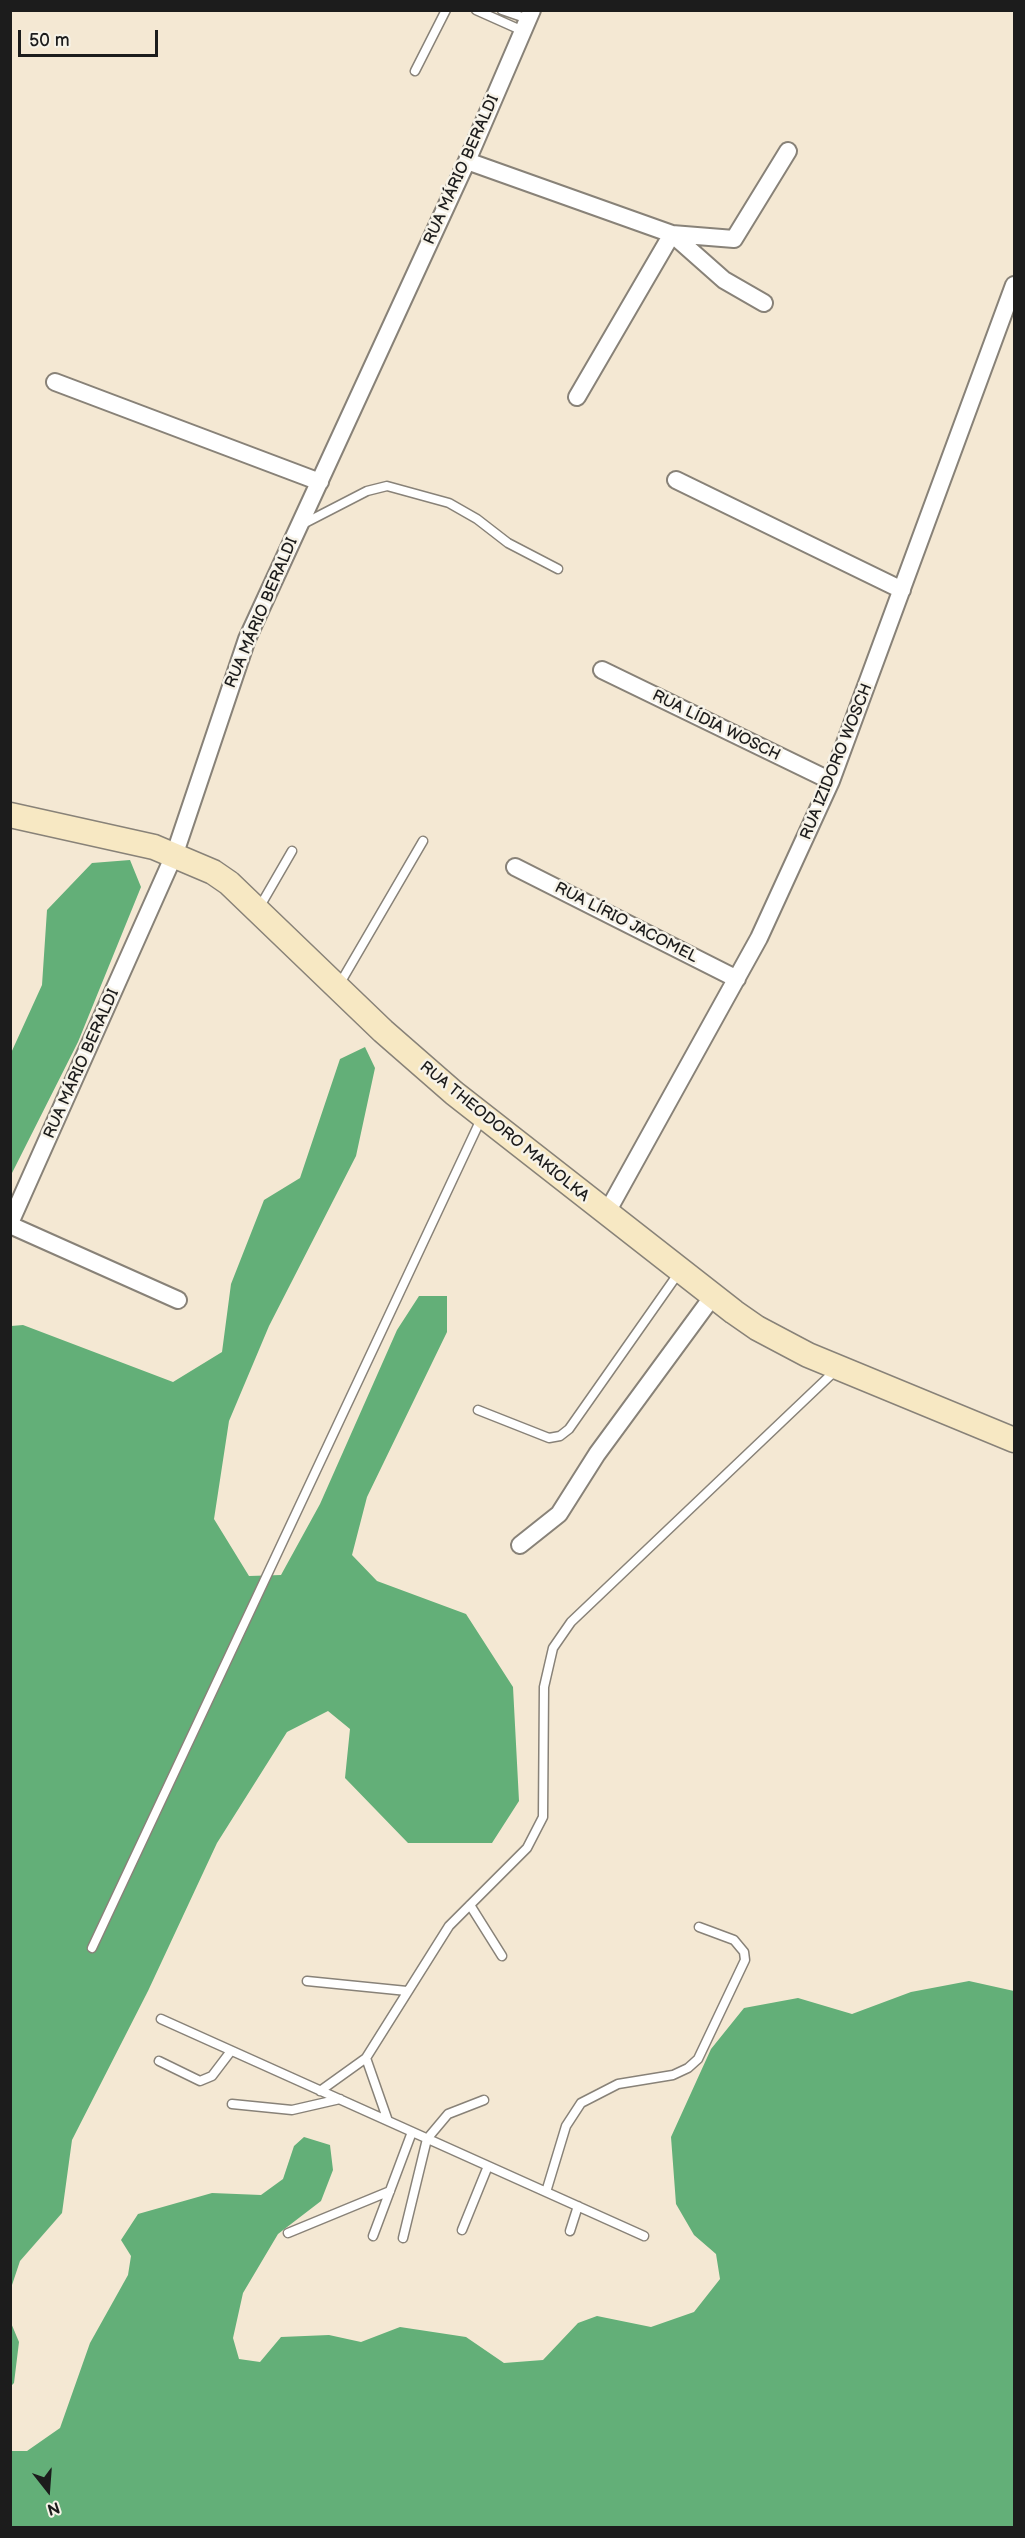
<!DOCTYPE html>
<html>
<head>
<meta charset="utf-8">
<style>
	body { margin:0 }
	#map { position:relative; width:1025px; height:2538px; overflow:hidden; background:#f4e8d3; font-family:"Balsamiq Sans",sans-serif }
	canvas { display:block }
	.frame { position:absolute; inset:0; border:12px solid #1c1c1c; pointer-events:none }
	.north { position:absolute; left:18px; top:2460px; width:60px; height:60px; -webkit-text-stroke:4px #f7f3e8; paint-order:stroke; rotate:163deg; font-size:16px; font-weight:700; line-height:24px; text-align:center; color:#1c1c1c }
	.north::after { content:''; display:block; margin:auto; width:21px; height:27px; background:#1c1c1c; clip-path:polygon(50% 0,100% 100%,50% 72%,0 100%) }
	.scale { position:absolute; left:18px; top:30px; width:140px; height:27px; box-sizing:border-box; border:3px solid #1c1c1c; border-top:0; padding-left:8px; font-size:18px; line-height:21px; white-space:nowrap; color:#1c1c1c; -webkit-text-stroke:4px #f7f3e8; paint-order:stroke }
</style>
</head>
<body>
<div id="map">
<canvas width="1025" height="2538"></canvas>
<div class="frame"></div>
<div class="north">N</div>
<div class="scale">50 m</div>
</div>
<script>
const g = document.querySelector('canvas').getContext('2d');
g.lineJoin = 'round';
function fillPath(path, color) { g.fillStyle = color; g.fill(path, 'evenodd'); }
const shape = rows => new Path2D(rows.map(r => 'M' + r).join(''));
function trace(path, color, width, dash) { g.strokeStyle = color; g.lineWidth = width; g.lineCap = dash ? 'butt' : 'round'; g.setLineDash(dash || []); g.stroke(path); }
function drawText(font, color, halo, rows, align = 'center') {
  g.font = font + ' "Balsamiq Sans",sans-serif'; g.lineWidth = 5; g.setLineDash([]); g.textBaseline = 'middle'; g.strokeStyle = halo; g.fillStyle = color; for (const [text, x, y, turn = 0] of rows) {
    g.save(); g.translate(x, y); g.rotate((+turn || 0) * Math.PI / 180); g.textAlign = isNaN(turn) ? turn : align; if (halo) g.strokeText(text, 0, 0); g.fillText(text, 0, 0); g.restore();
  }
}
const forest = shape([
	[130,860,141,887,78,1042,11,1175,11,1053,42,985,47,910,92,863],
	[365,1047,375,1068,356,1156,269,1326,229,1421,214,1519,249,1576,281,1575,320,1504,397,1330,419,1296,447,1296,447,1332,367,1497,352,1555,377,1581,466,1614,513,1687,519,1801,492,1843,408,1843,345,1778,350,1729,328,1711,287,1732,217,1843,148,1991,72,2140,62,2213,20,2261,11,2288,11,1326,23,1325,173,1382,222,1352,231,1284,264,1200,300,1178,340,1059],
	[969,1981,1014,1991,1014,2527,11,2527,11,2451,27,2451,60,2428,90,2343,128,2275,131,2256,121,2240,138,2214,212,2193,261,2195,283,2179,294,2146,304,2137,330,2145,333,2170,321,2201,278,2234,243,2293,233,2338,239,2359,260,2362,281,2337,329,2335,361,2342,400,2327,466,2337,504,2363,543,2360,578,2323,597,2316,651,2327,694,2312,720,2279,716,2254,694,2235,676,2204,671,2137,711,2049,744,2008,798,1998,852,2014,911,1992],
	[11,2323,19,2342,14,2383,11,2386]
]);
const service = shape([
	[476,10,523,31],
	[502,10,528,19],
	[415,71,446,10],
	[303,524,367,491,387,486,449,503,477,519,508,543,558,569],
	[259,908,292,851],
	[339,985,423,841],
	[478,1410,549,1438,560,1436,569,1429,680,1271],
	[470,1905,502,1956],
	[92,1948,482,1117],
	[307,1981,407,1991],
	[161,2019,644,2236],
	[366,2058,388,2121],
	[159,2061,200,2081,212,2076,231,2051],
	[320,2091,366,2058,449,1926,527,1848,543,1817,544,1687,553,1648,571,1622,837,1369],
	[232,2104,292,2110,340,2099],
	[546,2192,566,2126,581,2103,618,2084,673,2075,688,2068,698,2059,745,1960,744,1952,734,1940,699,1927],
	[462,2230,488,2166],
	[570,2231,578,2206],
	[288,2233,390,2191],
	[373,2236,412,2132],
	[403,2238,427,2139,448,2114,484,2100]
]);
const minor = shape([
	[467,161,672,234,734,239,788,151],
	[672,234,724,280,764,303],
	[55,382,320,482],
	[577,397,672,234],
	[676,480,902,590],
	[602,670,831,781],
	[515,867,737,979],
	[606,1214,759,938,831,781,1014,285],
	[10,1223,175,853,247,639,467,161,532,10],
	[10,1225,178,1300],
	[520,1545,559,1514,597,1454,713,1296]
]);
const secondary = shape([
	[10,815,154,847,213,872,229,883,383,1031,454,1093,734,1312,757,1328,808,1355,1014,1440]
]);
const streetNames = [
	["RUA MÁRIO BERALDI",462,170,-66],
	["RUA MÁRIO BERALDI",262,613,-67],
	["RUA LÍDIA WOSCH",716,726,26],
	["RUA IZIDORO WOSCH",837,762,-68],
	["RUA LÍRIO JACOMEL",626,923,27],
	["RUA MÁRIO BERALDI",82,1064,-66],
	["RUA THEODORO MAKIOLKA",504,1132,39]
];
fillPath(forest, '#63af78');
trace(service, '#888278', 11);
trace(minor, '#888278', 20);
trace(secondary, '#888278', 27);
trace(service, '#fff', 8);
trace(minor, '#fff', 16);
trace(secondary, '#f7e8c3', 24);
drawText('16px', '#1c1c1c', '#f7f3e8', streetNames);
</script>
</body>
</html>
